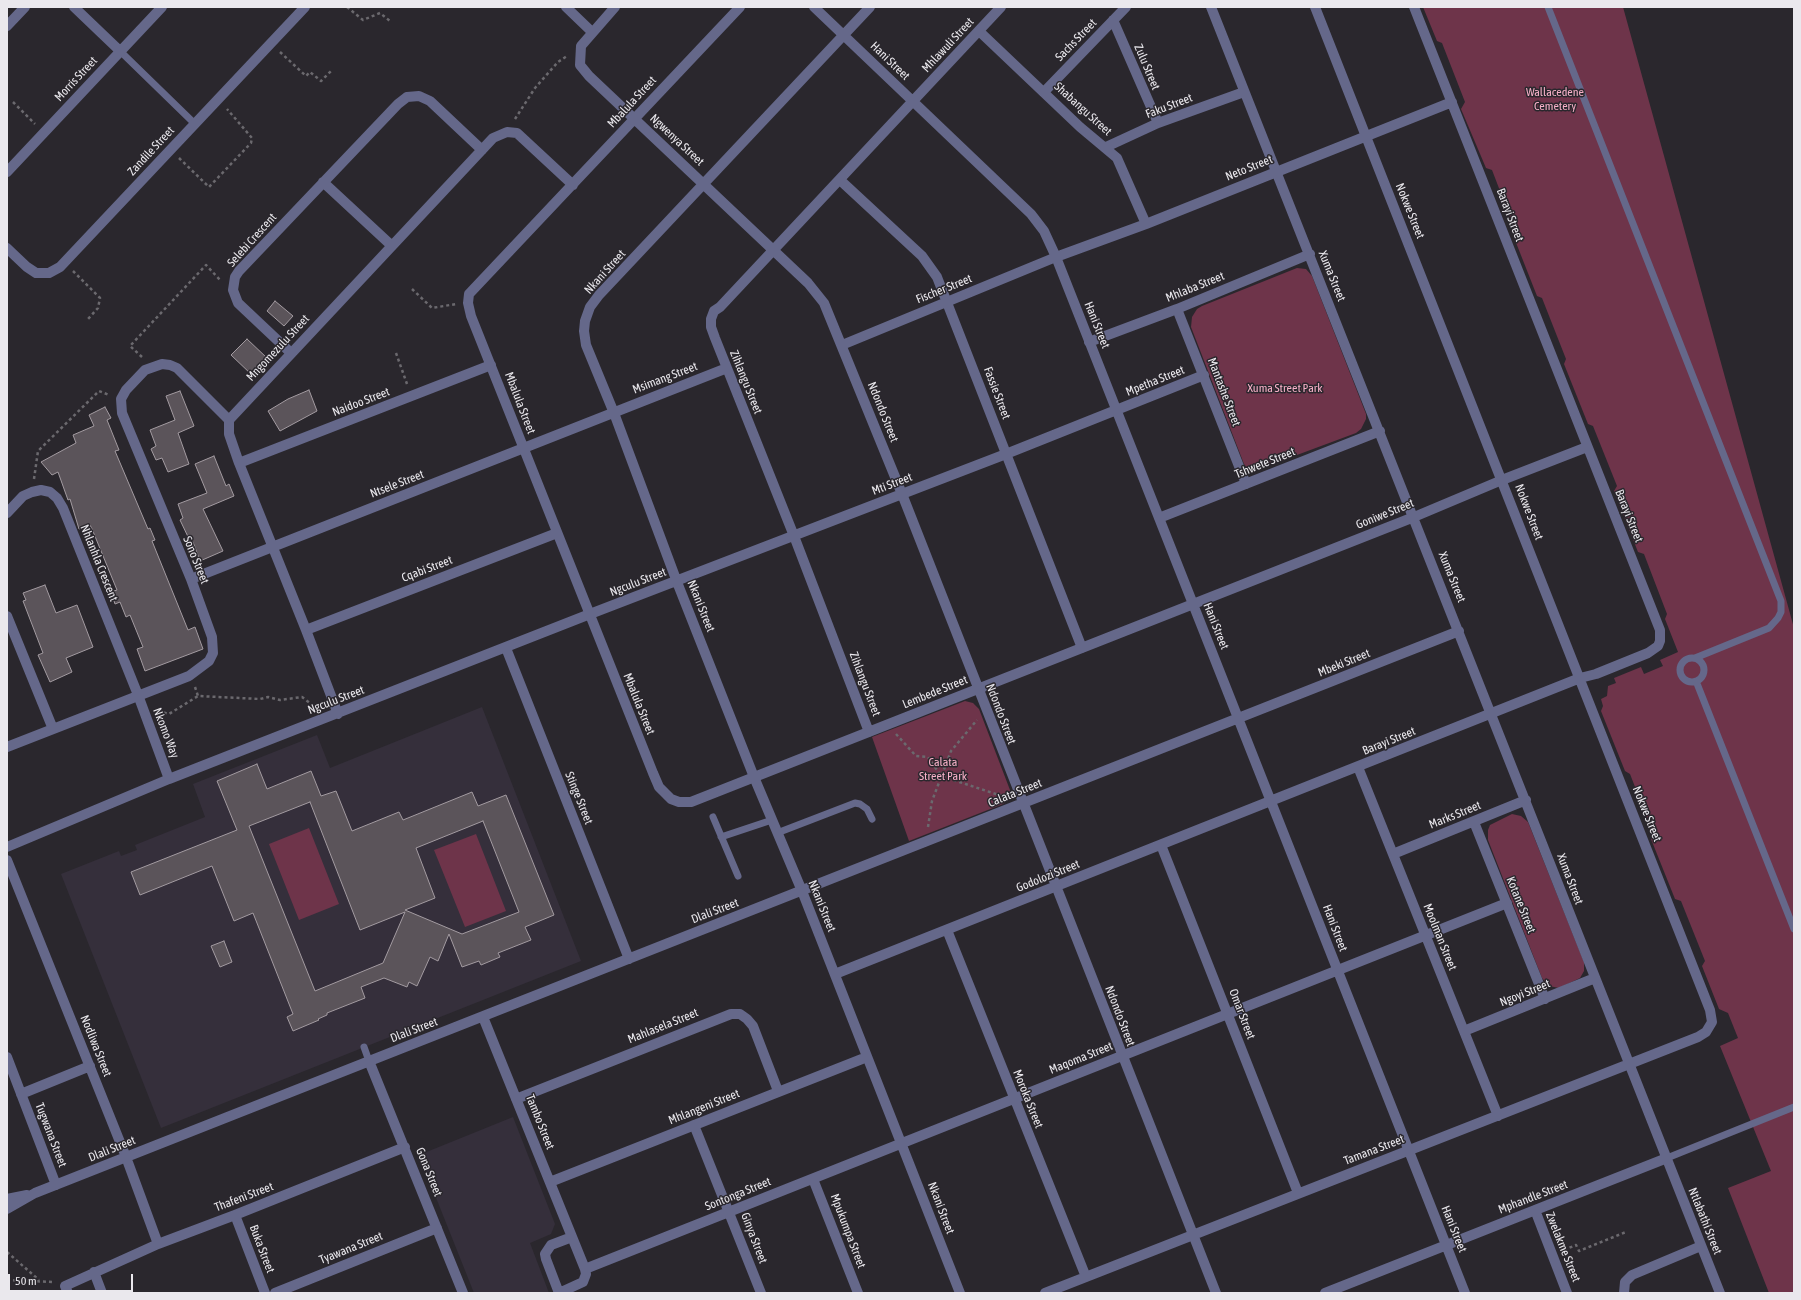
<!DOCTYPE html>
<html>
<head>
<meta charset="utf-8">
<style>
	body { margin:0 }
	#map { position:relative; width:1801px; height:1300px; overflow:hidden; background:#2a272d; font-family:"Asap Condensed",sans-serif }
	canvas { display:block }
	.frame { position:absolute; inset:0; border:8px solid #eae8ed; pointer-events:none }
	.scale { position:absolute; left:8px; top:1274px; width:125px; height:18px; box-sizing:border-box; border:2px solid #eae8ed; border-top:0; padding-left:5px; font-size:12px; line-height:14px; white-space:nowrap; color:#eae8ed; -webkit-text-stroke:3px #2a272d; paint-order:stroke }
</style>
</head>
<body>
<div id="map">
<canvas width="1801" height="1300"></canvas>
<div class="frame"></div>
<div class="scale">50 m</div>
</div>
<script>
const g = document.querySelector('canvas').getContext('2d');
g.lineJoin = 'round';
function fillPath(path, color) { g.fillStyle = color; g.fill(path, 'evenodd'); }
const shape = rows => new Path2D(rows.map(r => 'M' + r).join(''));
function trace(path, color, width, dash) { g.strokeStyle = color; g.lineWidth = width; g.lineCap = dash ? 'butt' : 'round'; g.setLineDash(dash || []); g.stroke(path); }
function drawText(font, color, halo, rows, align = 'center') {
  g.font = font + ' "Asap Condensed",sans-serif'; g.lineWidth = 3; g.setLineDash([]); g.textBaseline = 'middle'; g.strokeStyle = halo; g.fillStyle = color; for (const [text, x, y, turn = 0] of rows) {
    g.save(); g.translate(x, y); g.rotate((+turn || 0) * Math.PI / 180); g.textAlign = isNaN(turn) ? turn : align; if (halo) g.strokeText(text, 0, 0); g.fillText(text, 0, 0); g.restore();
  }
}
const built = shape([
	[482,707,581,961,161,1128,61,874,119,851,121,856,137,850,135,845,205,817,193,784,317,735,330,768],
	[513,1117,555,1224,551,1234,530,1243,549,1293,474,1293,419,1155]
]);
const green = shape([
	[1423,7,1623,7,1794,628,1794,1293,1769,1293,1728,1188,1771,1171,1720,1046,1738,1038,1728,1013,1719,1009,1702,966,1705,961,1681,901,1675,899,1651,839,1653,833,1630,774,1625,771,1601,711,1603,706,1601,699,1607,696,1608,686,1616,683,1614,678,1641,667,1644,674,1663,666,1660,660,1678,652,1665,619,1667,614,1644,554,1638,552,1614,491,1617,486,1593,426,1588,424,1564,364,1566,359,1542,298,1537,296,1513,235,1515,230,1492,170,1486,168,1461,109,1465,102,1442,43,1437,41],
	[1297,268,1306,269,1312,276,1366,414,1366,419,1361,429,1356,433,1254,471,1247,468,1244,464,1191,327,1192,317,1197,309,1202,306],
	[965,701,973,703,979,709,1010,790,1009,798,1003,804,909,841,872,737],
	[1512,814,1521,816,1528,822,1584,962,1584,971,1580,978,1559,988,1549,986,1542,978,1488,840,1488,830,1490,825],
	[309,828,339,904,299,920,269,844],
	[476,834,506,911,465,927,434,850]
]);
const building = shape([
	[275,301,293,316,284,326,267,311,275,301],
	[247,339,267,358,252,375,231,355,247,339],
	[309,390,317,411,280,431,268,411,288,399,309,390],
	[180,391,194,426,178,433,189,464,168,472,162,458,156,460,151,449,156,446,150,430,175,420,166,396,180,391],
	[105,407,111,418,107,420,119,450,115,451,148,529,150,528,155,540,152,541,188,630,195,627,203,649,145,671,137,649,143,647,130,615,126,617,120,602,115,604,111,592,117,590,92,529,90,525,79,529,70,499,68,500,58,472,52,475,41,462,76,443,73,435,94,426,89,415,105,407],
	[214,456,226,486,229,484,234,496,203,509,223,551,200,561,193,542,191,543,180,520,183,518,178,504,207,493,195,464,214,456],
	[45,585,56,613,77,605,93,647,66,658,72,672,50,682,38,655,43,653,23,601,26,600,23,593,45,585],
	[257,764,267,789,311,771,321,796,336,791,352,831,399,812,403,820,472,792,478,806,506,795,554,915,525,927,531,940,498,953,500,957,481,965,479,961,462,967,449,934,438,961,430,957,417,986,409,982,407,987,384,978,361,987,365,998,327,1013,327,1015,318,1019,319,1020,293,1031,287,1017,293,1014,253,913,234,921,212,866,140,895,131,872,237,830,217,781,257,764],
	[310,802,360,930,405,912,383,963,315,991,249,826,310,802],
	[483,821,519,912,462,934,405,910,435,898,416,848,483,821],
	[224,941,232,962,220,967,211,946,224,941]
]);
const path = shape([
	[347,7,363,20,380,13,390,21],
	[280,52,306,76,310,72,321,81,331,71],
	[13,102,35,124],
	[515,119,535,88,558,62,567,56],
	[179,158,209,187,251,143,252,138,227,109],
	[73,271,100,298,98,308,88,319],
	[412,289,432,308,456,304],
	[396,353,407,384],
	[142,357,130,346,206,265,221,281],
	[34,479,38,451,99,391,109,395],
	[195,687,198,696,260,699,268,697,280,700,302,697,315,707],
	[158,711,169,714,198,696],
	[896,734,916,756,928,757,941,776,1002,796],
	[928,827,932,801,951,751,977,720],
	[1564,1250,1576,1245,1579,1251,1626,1232],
	[7,1252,39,1280],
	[7,1280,54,1282]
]);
const lane = shape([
	[1548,7,1781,601,1781,612,1778,618,1769,628,1695,658],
	[120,51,195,124],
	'1680 670a12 12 0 1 1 24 0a12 12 0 1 1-24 0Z',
	[1696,681,1794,929],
	[713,817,738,876],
	[777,833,855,803,860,804,867,809,872,819],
	[721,837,772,820],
	[364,1047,369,1061],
	[1667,1158,1794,1107]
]);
const street = shape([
	[74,7,120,51],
	[566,7,592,32],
	[615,7,581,46,580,65,589,76,808,283,824,303,902,494,1216,1293],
	[740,7,469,294,468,303,471,316,653,773,659,787,671,799,679,802,691,802,1414,517,1502,480,1587,447],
	[814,7,1031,214,1044,231,1056,257,1465,1293],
	[870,7,599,295,590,307,585,321,584,331,586,345,614,413,677,582,754,777,802,891,960,1293],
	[1211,7,1720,1293],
	[1113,20,1158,123],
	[7,26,25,7],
	[979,31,1080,127,1117,158,1146,224],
	[1044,92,1126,7],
	[1106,147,1158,123,1244,92],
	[7,172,162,7],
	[840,180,922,256,937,277,1082,648],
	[323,182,392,246],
	[7,248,27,267,36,273,49,273,60,267,305,7],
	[1177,309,1246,484],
	[1089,342,1177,309,1310,254],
	[842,345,1056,257,1146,224,1452,102],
	[291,353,238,303,233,290,235,277,239,271,398,104,407,97,419,96,430,101,482,150],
	[239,463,491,365],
	[7,513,23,496,32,492,41,490,50,492,57,498,63,508,138,695,169,779],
	[1159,518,1380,431],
	[191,579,727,368],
	[7,616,53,729],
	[306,630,557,533],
	[506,648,629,959],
	[338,714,306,630,239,463,229,434,229,420,493,138,507,132,517,133,573,185],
	[869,732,794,536,715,338,711,327,711,319,714,311,720,307,1001,7],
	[7,747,189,676,209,661,213,653,212,637,191,579,122,413,121,399,126,390,145,370,162,364,170,365,177,368,229,420],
	[1358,767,1498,1116],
	[1474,822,1545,999],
	[1161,845,1298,1193],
	[7,847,169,779,590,614,1006,454,1204,375],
	[1393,854,1526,800],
	[7,860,126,1157,158,1244],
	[947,930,1086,1277],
	[835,974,1580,678,1596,674,1648,653,1658,646,1660,641,1660,630,1414,7],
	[483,1017,585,1269,586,1274,583,1282,559,1293],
	[1464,1031,1595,978],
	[7,1057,56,1185],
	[369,1061,463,1293],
	[21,1094,90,1066],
	[516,1099,731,1014,740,1014,747,1019,753,1026,778,1091],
	[694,1125,761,1293],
	[813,1179,858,1293],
	[550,1182,867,1057],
	[7,1199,27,1195],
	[7,1209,35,1193,1459,631],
	[1535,1210,1567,1293],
	[235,1215,265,1293],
	[585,1269,1507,903],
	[94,1272,102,1293],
	[68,1293,65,1286,158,1244,235,1215,405,1147],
	[275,1293,437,1228],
	[559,1293,546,1259,545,1254,551,1245,572,1237],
	[1045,1293,1698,1037,1706,1032,1712,1022,1710,1010,1315,7],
	[1325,1293,1667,1158],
	[1624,1293,1625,1282,1632,1275,1701,1246]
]);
const streetNames = [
	["Sachs Street",1076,40,-46],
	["Mhlawuli Street",948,45,-47],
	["Hani Street",890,61,44],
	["Zulu Street",1147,67,67],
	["Morris Street",76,79,-47],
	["Mbalula Street",632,102,-47],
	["Faku Street",1169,106,-21],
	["Shabangu Street",1083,109,42],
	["Ngwenya Street",677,140,43],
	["Zandile Street",151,151,-47],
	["Neto Street",1249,168,-22],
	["Nokwe Street",1410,211,68],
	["Barayi Street",1510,215,69],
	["Selebi Crescent",252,240,-48],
	["Nkani Street",605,272,-48],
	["Xuma Street",1332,276,68],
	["Mhlaba Street",1195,287,-22],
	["Fischer Street",944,289,-22],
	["Hani Street",1097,325,68],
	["Mngomezulu Street",278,348,-47],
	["Msimang Street",665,378,-21],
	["Mpetha Street",1155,381,-22],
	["Zihlangu Street",746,382,68],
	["Mantashe Street",1224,392,69],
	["Fassie Street",997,393,69],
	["Naidoo Street",361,402,-21],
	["Mbalula Street",520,403,69],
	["Ndondo Street",883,412,68],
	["Tshwete Street",1265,463,-22],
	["Ntsele Street",397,484,-21],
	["Mti Street",892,484,-21],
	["Nokwe Street",1529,512,69],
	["Goniwe Street",1385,514,-22],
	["Barayi Street",1629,516,68],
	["Sono Street",196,560,68],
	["Nhlanhla Crescent",99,563,68],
	["Cqabi Street",427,569,-21],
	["Xuma Street",1452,577,68],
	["Ngculu Street",638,582,-21],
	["Nkani Street",701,606,68],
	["Hani Street",1216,626,68],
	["Mbeki Street",1344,663,-22],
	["Zihlangu Street",865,684,69],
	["Lembede Street",935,692,-22],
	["Ngculu Street",336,700,-21],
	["Mbalula Street",639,704,68],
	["Ndondo Street",1001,714,69],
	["Nkomo Way",166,733,69],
	["Barayi Street",1389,741,-22],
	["Calata Street",1015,793,-22],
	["Stinge Street",579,798,68],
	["Nokwe Street",1647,814,68],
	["Marks Street",1455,815,-22],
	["Godolozi Street",1048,876,-22],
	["Xuma Street",1570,879,69],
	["Kotane Street",1521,905,68],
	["Nkani Street",822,906,68],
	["Dlali Street",715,911,-21],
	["Hani Street",1335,928,69],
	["Moolman Street",1440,937,68],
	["Ngoyi Street",1525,993,-22],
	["Omar Street",1242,1014,69],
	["Ndondo Street",1120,1016,69],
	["Mahlasela Street",663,1026,-22],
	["Dlali Street",414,1030,-21],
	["Nodliwa Street",96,1046,68],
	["Maqoma Street",1081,1058,-22],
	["Moroka Street",1028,1099,68],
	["Mhlangeni Street",704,1107,-22],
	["Tambo Street",540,1122,68],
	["Tugwana Street",51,1135,69],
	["Dlali Street",112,1149,-22],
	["Tamana Street",1374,1150,-21],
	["Gona Street",429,1172,68],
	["Sontonga Street",738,1194,-22],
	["Thafeni Street",244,1197,-21],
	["Mphandle Street",1533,1197,-21],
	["Nkani Street",941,1208,69],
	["Ntlabathi Street",1705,1221,68],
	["Hani Street",1454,1229,68],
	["Mpukumpa Street",848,1231,69],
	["Ginya Street",754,1238,69],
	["Zwelakme Street",1563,1247,68],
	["Tyawana Street",351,1248,-22],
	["Buka Street",262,1249,69]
];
const parkNames = [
	["Wallacedene",1555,92],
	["Cemetery",1555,106],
	["Xuma Street Park",1285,388],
	["Calata",943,762],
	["Street Park",943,776]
];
fillPath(built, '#352f3b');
fillPath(green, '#6e344a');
fillPath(building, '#5b545a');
trace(building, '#a39ba1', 1);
trace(path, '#6b696e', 2.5, [3, 3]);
trace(lane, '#65688a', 7);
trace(street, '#65688a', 10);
drawText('12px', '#eae8ed', '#2a272d', streetNames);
drawText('12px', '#f8b1c9', '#2a272d', parkNames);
</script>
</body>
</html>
